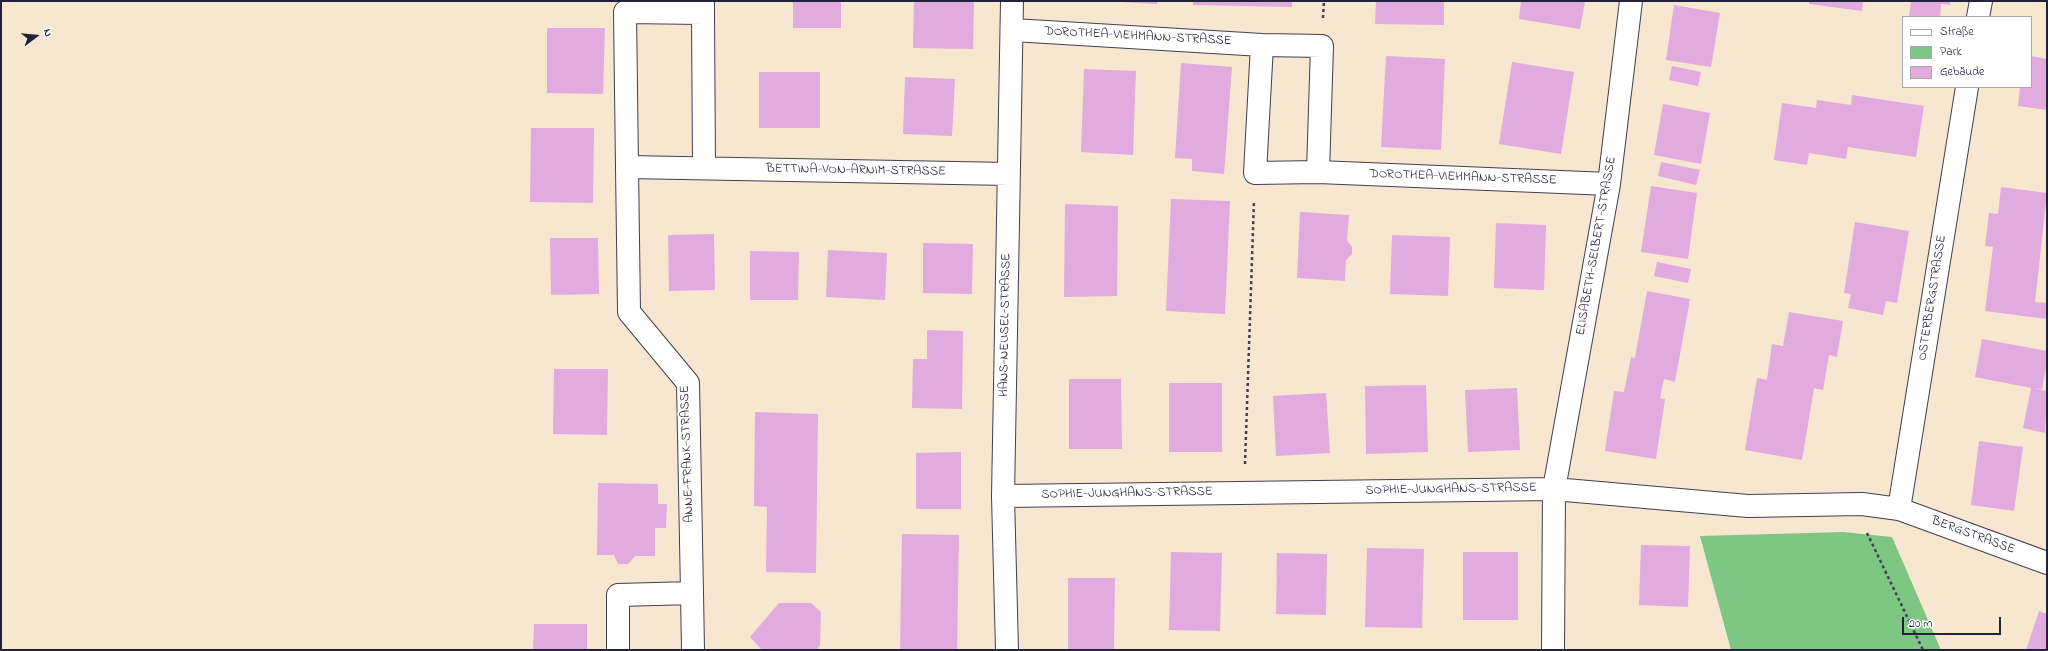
<!DOCTYPE html>
<html>
<head>
<meta charset="utf-8">
<style>
	body { margin:0 }
	#map { position:relative; width:2048px; height:651px; overflow:hidden; background:#f7e6d0; font-family:"Indie Flower",sans-serif }
	canvas { display:block }
	.frame { position:absolute; inset:0; border:2px solid #22223b; pointer-events:none }
	.legend { position:absolute; left:1902px; top:16px; width:130px; height:72px; box-sizing:border-box; background:#fff; border:1px solid #a7a7b1; margin:0; padding:5px 7px; list-style:none; font-size:12px; color:#22223b }
	.legend li { display:flex; align-items:center; gap:8px; height:20px }
	.legend b { width:20px; border:1px solid #a7a7b1 }
	.north { position:absolute; left:16px; top:16px; width:40px; height:40px; -webkit-text-stroke:3px #fff; paint-order:stroke; rotate:74deg; font-size:11px; font-weight:700; line-height:16px; text-align:center; color:#22223b }
	.north::after { content:''; display:block; margin:auto; width:14px; height:18px; background:#22223b; clip-path:polygon(50% 0,100% 100%,50% 72%,0 100%) }
	.scale { position:absolute; left:1902px; top:617px; width:99px; height:18px; box-sizing:border-box; border:2px solid #22223b; border-top:0; padding-left:5px; font-size:12px; line-height:14px; white-space:nowrap; color:#22223b; -webkit-text-stroke:3px #fff; paint-order:stroke }
</style>
</head>
<body>
<div id="map">
<canvas width="2048" height="651"></canvas>
<div class="frame"></div>
<ul class="legend">
<li><b style="height:5px;background:#fff"></b>Straße</li>
<li><b style="height:11px;background:#7ec683"></b>Park</li>
<li><b style="height:11px;background:#e1abdf"></b>Gebäude</li>
</ul>
<div class="north">N</div>
<div class="scale">20 m</div>
</div>
<script>
const g = document.querySelector('canvas').getContext('2d');
g.lineJoin = 'round';
function fillPath(path, color) { g.fillStyle = color; g.fill(path, 'evenodd'); }
const shape = rows => new Path2D(rows.map(r => 'M' + r).join(''));
function trace(path, color, width, dash) { g.strokeStyle = color; g.lineWidth = width; g.lineCap = dash ? 'butt' : 'round'; g.setLineDash(dash || []); g.stroke(path); }
function drawText(font, color, halo, rows, align = 'center') {
  g.font = font + ' "Indie Flower",sans-serif'; g.lineWidth = 3.5; g.setLineDash([]); g.textBaseline = 'middle'; g.strokeStyle = halo; g.fillStyle = color; for (const [text, x, y, turn = 0] of rows) {
    g.save(); g.translate(x, y); g.rotate((+turn || 0) * Math.PI / 180); g.textAlign = isNaN(turn) ? turn : align; if (halo) g.strokeText(text, 0, 0); g.fillText(text, 0, 0); g.restore();
  }
}
const green = shape([
	[1843,532,1892,537,1941,650,1731,650,1700,536]
]);
const building = shape([
	[793,1,841,1,841,28,793,28],
	[914,1,974,1,973,49,913,48],
	[1104,1,1157,1,1157,4],
	[1193,1,1292,1,1292,7,1193,5],
	[1376,1,1444,1,1444,25,1375,24],
	[1521,1,1585,1,1580,29,1519,19],
	[1809,1,1863,1,1862,11,1809,4],
	[1911,1,1950,1,1950,5,1941,4,1940,17,1909,17],
	[1674,5,1720,13,1711,67,1666,60],
	[547,28,605,28,603,94,547,93],
	[1386,56,1445,59,1441,150,1381,147],
	[2031,56,2047,59,2047,110,2018,106,2020,87,2031,87],
	[1512,62,1574,72,1561,154,1499,144],
	[1181,63,1232,67,1224,174,1192,171,1192,159,1175,158],
	[1672,66,1701,72,1698,86,1669,80],
	[1084,69,1136,71,1133,155,1081,152],
	[759,72,820,72,820,128,759,128],
	[905,77,955,79,952,136,903,134],
	[1852,95,1924,106,1916,157,1848,147,1846,159,1809,153,1807,165,1774,160,1782,103,1816,108,1817,100,1851,105],
	[1663,104,1710,113,1701,164,1654,155],
	[531,128,594,128,593,203,530,202],
	[1661,162,1700,170,1696,185,1658,176],
	[1651,186,1697,193,1688,259,1641,252],
	[2001,187,2047,193,2035,302,2047,303,2047,319,1985,311,1993,247,1985,246,1989,213,1998,214],
	[1171,199,1230,201,1225,314,1166,311],
	[1065,204,1118,206,1117,296,1064,297],
	[1300,212,1349,215,1347,240,1352,247,1352,254,1346,260,1345,281,1297,278],
	[1855,222,1909,231,1897,303,1886,301,1883,315,1848,308,1851,294,1844,293],
	[1496,223,1546,225,1544,290,1494,288],
	[714,234,715,290,669,291,668,235],
	[1392,235,1450,237,1448,296,1390,294],
	[550,238,598,238,599,294,551,295],
	[923,243,973,244,972,294,923,293],
	[828,250,887,253,885,300,826,297],
	[750,251,799,252,798,300,750,300],
	[1657,262,1691,269,1688,283,1654,276],
	[1647,291,1690,299,1675,382,1664,379,1660,398,1665,399,1656,459,1605,451,1614,391,1624,392,1631,357,1635,358],
	[1789,312,1843,321,1837,357,1829,355,1823,390,1814,388,1802,460,1745,450,1757,378,1767,380,1772,344,1783,346],
	[927,330,963,331,962,409,912,408,913,359,927,359],
	[1982,339,2047,351,2047,363,2042,389,2034,388,2047,391,2045,433,2023,428,2031,388,1975,377],
	[554,369,608,369,607,435,553,434],
	[1069,379,1121,379,1122,449,1069,449],
	[1169,383,1222,383,1222,452,1169,452],
	[1426,385,1428,452,1366,454,1365,386],
	[1517,388,1520,450,1468,452,1465,390],
	[1326,393,1330,453,1276,456,1273,396],
	[755,412,818,414,816,573,766,572,767,507,754,506],
	[1979,441,2023,447,2014,511,1971,505],
	[961,452,961,509,916,509,916,453],
	[598,483,658,484,658,504,667,504,666,528,655,528,655,556,635,556,628,564,618,564,614,555,597,555],
	[902,534,959,535,957,650,900,650],
	[1641,545,1690,546,1688,607,1639,605],
	[1367,548,1424,549,1422,628,1365,627],
	[1171,552,1222,553,1220,631,1169,630],
	[1463,552,1518,552,1518,620,1463,620],
	[1277,553,1327,554,1326,615,1276,614],
	[1068,578,1115,578,1114,649,1068,649],
	[779,603,811,603,821,612,820,646,816,650,762,650,750,637],
	[2039,611,2047,614,2047,650,2026,650],
	[534,624,587,624,587,650,533,650]
]);
const path = shape([
	[1323,18,1324,1],
	[1245,464,1254,201],
	[1867,533,1923,650]
]);
const minor = shape([
	[703,1,703,13,625,12,627,167,1009,174],
	[703,13,704,168],
	[1978,17,1981,1],
	[1013,30,1262,45,1322,46,1318,172,1609,184],
	[1262,45,1255,173,1318,172],
	[1003,496,1554,489,1748,506,1862,504,1899,509,2047,563],
	[1899,509,1967,87],
	[692,593,693,650],
	[618,650,618,595,692,593,688,383,629,312,627,167],
	[1007,650,1003,496,1012,1],
	[1553,650,1554,489,1609,184,1631,1]
]);
const streetNames = [
	["DOROTHEA-VIEHMANN-STRASSE",1138,37,3],
	["BETTINA-VON-ARNIM-STRASSE",856,171,1],
	["DOROTHEA-VIEHMANN-STRASSE",1463,178,2],
	["ELISABETH-SELBERT-STRASSE",1597,246,-80],
	["OSTERBERGSTRASSE",1933,298,-81],
	["HANS-NEUSEL-STRASSE",1006,325,-89],
	["ANNE-FRANK-STRASSE",688,454,-92],
	["SOPHIE-JUNGHANS-STRASSE",1451,490,-1],
	["SOPHIE-JUNGHANS-STRASSE",1127,494,-1],
	["BERGSTRASSE",1973,536,20]
];
fillPath(green, '#7ec683');
fillPath(building, '#e1abdf');
trace(minor, '#423f51', 24);
trace(path, '#423f51', 2.5, [3, 3]);
trace(minor, '#fff', 22);
drawText('13px', '#22223b', '#fff', streetNames);
</script>
</body>
</html>
